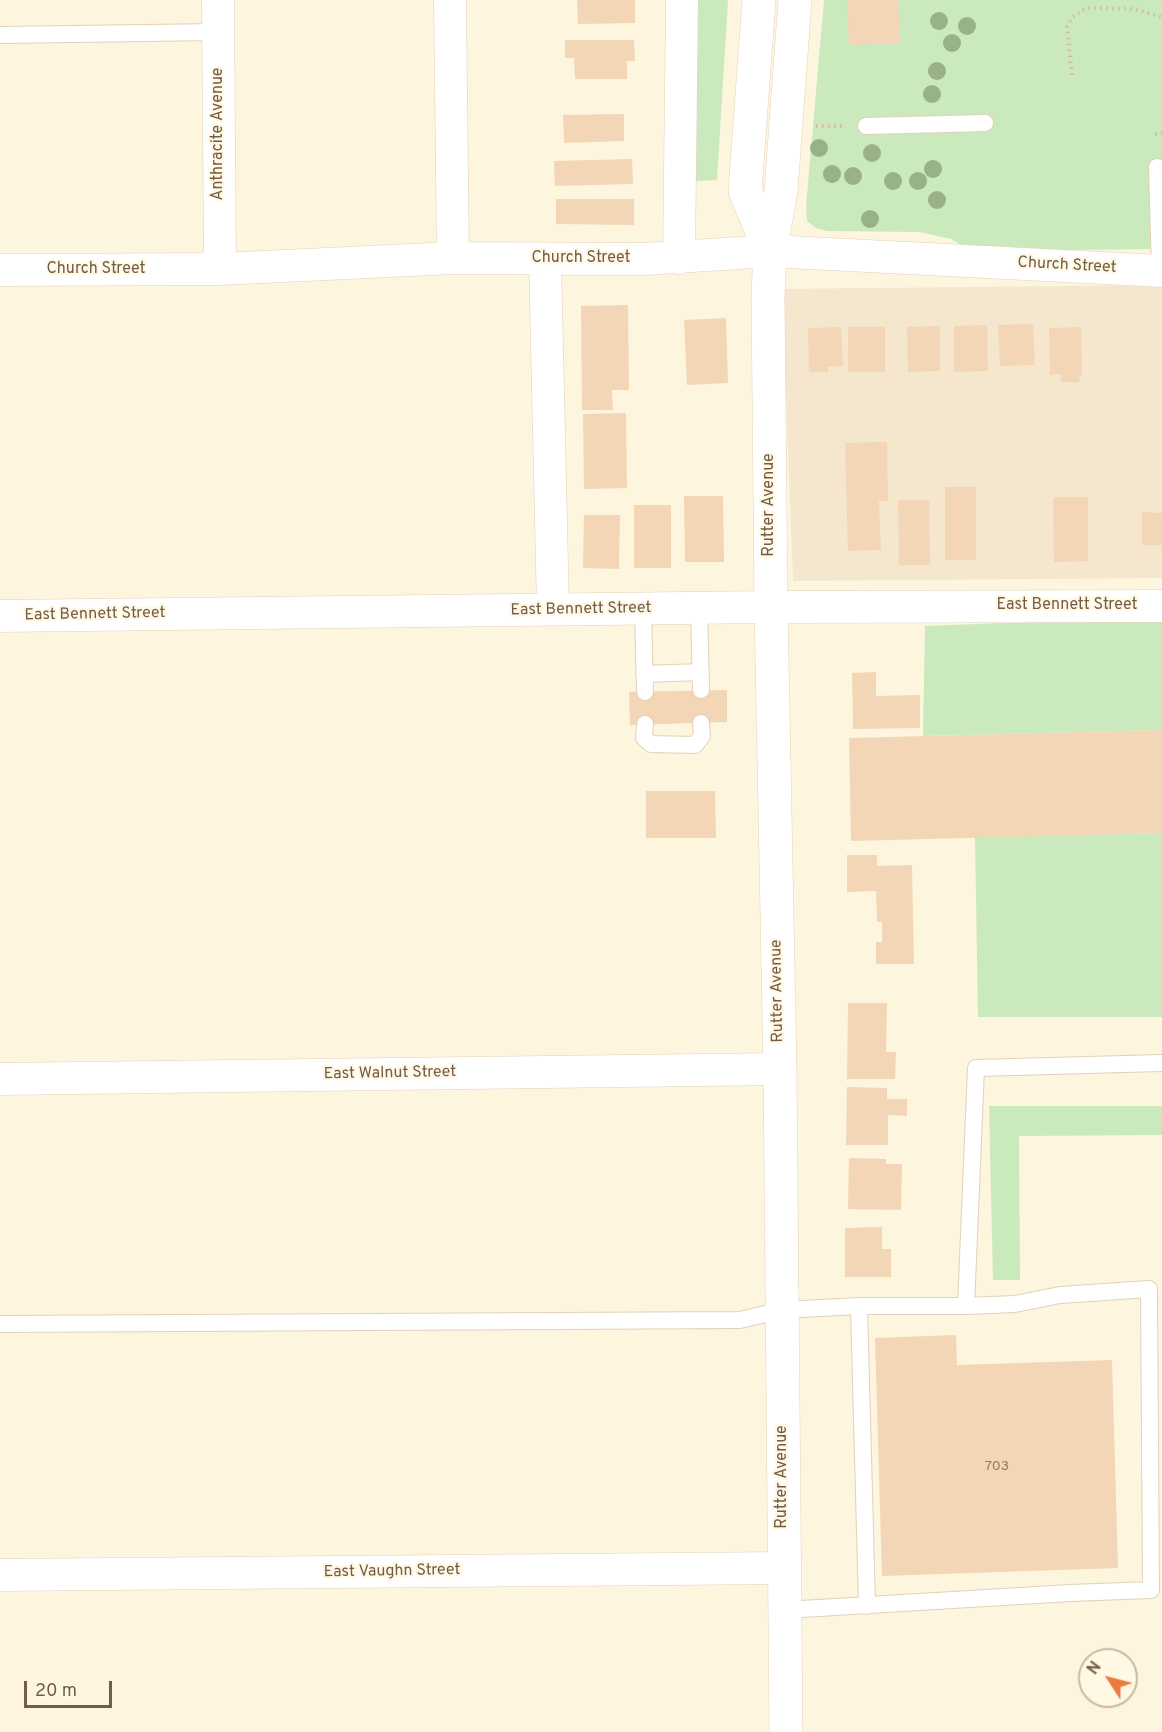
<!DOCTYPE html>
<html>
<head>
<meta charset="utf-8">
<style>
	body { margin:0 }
	#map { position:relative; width:1162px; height:1732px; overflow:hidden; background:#fdf5de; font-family:Overpass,sans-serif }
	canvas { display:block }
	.north { position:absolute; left:1078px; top:1648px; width:60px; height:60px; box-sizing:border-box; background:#fff8e5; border:2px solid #c7baa5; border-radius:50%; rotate:306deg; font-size:16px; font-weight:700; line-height:24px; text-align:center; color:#735c46 }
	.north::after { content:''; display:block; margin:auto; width:21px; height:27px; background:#ec7b3f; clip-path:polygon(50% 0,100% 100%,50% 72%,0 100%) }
	.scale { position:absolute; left:24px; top:1681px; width:88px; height:27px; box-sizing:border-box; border:3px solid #735c46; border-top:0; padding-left:8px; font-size:18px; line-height:21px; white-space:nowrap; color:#735c46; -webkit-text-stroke:4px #fff8e5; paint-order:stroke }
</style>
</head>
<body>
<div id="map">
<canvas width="1162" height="1732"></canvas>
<div class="north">N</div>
<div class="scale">20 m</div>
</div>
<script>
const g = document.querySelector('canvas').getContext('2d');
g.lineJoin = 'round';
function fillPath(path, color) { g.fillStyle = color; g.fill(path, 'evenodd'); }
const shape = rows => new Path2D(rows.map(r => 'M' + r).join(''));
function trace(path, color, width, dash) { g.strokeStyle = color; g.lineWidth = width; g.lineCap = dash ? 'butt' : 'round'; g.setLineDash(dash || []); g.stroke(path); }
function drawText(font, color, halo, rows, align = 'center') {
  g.font = font + ' Overpass,sans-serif'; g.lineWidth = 4.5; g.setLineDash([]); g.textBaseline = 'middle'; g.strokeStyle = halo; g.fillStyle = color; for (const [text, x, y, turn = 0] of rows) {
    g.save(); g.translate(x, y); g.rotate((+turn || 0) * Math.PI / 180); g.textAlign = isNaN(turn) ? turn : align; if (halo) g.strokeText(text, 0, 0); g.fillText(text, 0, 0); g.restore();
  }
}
const residential = shape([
	[1162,285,1162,578,793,581,782,289]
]);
const green = shape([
	[692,0,728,0,717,180,694,181],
	[824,0,1162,0,1162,249,971,251,951,239,920,232,827,231,816,228,807,221,806,206],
	[1162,617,1162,730,923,736,925,626],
	[1162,833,1162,1017,978,1017,975,837],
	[989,1106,1162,1106,1162,1135,1019,1136,1020,1280,993,1280]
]);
const building = shape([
	[577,0,635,0,635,23,578,24],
	[847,0,898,0,900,43,849,45],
	[565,40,634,40,635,61,627,61,627,79,575,79,574,58,565,58],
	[624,114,624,141,564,143,563,115],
	[632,159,633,184,555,186,554,161],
	[556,199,634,199,634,225,556,224],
	[628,305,629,390,612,390,613,410,582,410,581,306],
	[726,318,728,383,687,385,684,320],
	[1033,324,1035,365,1000,366,998,325],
	[987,325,988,371,954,372,954,326],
	[940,326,940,371,908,372,907,327],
	[841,327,843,366,828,367,828,372,809,372,808,328],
	[848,327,885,327,885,372,848,372],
	[1081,327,1082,375,1079,375,1080,382,1061,382,1061,374,1050,375,1049,328],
	[626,413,627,488,584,489,583,414],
	[887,442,888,501,879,501,881,550,848,551,845,443],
	[945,487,976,487,976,560,945,560],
	[684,496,723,496,724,562,685,562],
	[1053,497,1088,497,1088,561,1054,562],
	[898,500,929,500,930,565,899,565],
	[634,505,671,505,671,568,634,568],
	[1142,512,1162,513,1162,545,1142,545],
	[584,515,620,515,619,569,583,568],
	[876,672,876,696,920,695,920,728,853,729,852,673],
	[727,690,727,722,630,725,629,692],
	[1162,730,1162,833,851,841,849,738],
	[646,791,715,791,716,838,646,838],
	[847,855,877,855,877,866,912,865,914,964,876,964,876,942,882,942,882,922,877,922,876,891,847,892],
	[848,1003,887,1003,886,1052,896,1052,895,1079,847,1079],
	[847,1087,887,1088,887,1099,907,1099,907,1116,888,1115,888,1145,846,1145],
	[849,1158,886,1159,886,1164,902,1164,901,1210,848,1209],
	[882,1227,882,1249,891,1249,891,1277,845,1277,845,1228],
	[956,1335,957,1365,1112,1360,1118,1568,882,1576,875,1338]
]);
const path = shape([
	[1072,75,1067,27,1073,17,1086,8,1134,9,1162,17],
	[816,126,844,126],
	[1155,134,1162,133]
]);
const service = shape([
	[0,35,219,32],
	[866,126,985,123],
	[1157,167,1160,271],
	[699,608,701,690],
	[643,609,645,692],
	[644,674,701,672],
	[645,724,644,738,651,744,695,745,702,736,701,723],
	[859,1306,867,1606],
	[0,1324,740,1320,782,1310,859,1306,966,1306,976,1068,1162,1063],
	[785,1610,1070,1593,1151,1590,1149,1289,1060,1295,1015,1304,966,1306]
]);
const minor = shape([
	[218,0,220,269],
	[450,0,453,258],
	[679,258,682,0],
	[545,259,553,610],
	[0,270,220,269,453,258,645,259,770,251,1162,271],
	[0,616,771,607,1162,606],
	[0,1079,780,1069],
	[0,1575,784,1568]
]);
const secondary = shape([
	[759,0,745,191,770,251],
	[786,1732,780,1069,771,607,768,296,770,251,781,191,795,0]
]);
const trees = [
	[939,21],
	[967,26],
	[952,43],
	[937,71],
	[932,94],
	[819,148],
	[872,153],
	[933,169],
	[832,174],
	[853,176],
	[893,181],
	[918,181],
	[937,200],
	[870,219]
];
const numberNames = [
	["703",997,1467]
];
const streetNames = [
	["Anthracite Avenue",219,134,-90],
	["Church Street",581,259],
	["Church Street",1067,266,3],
	["Church Street",96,270],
	["Rutter Avenue",770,505,-90],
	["East Bennett Street",1067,606],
	["East Bennett Street",581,610,-1],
	["East Bennett Street",95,615,-1],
	["Rutter Avenue",778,991,-91],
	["East Walnut Street",390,1074,-1],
	["Rutter Avenue",783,1477,-90],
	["East Vaughn Street",392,1572,-1]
];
fillPath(residential, '#f4e7cd');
fillPath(green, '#caeabd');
fillPath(building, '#f3d6b5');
trace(service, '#e1d1ba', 18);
trace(minor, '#e1d1ba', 33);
trace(secondary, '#e6d3b8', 34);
trace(path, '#d7b999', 4, [1.5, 4.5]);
trace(service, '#fff', 16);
trace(minor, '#fff', 32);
trace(secondary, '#fff', 33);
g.fillStyle = '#99b186';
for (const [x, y] of trees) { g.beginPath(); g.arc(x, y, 9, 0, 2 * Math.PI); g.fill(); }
drawText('14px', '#937a62', null, numberNames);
drawText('16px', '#735c46', '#fff8e5', streetNames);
</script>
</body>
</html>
